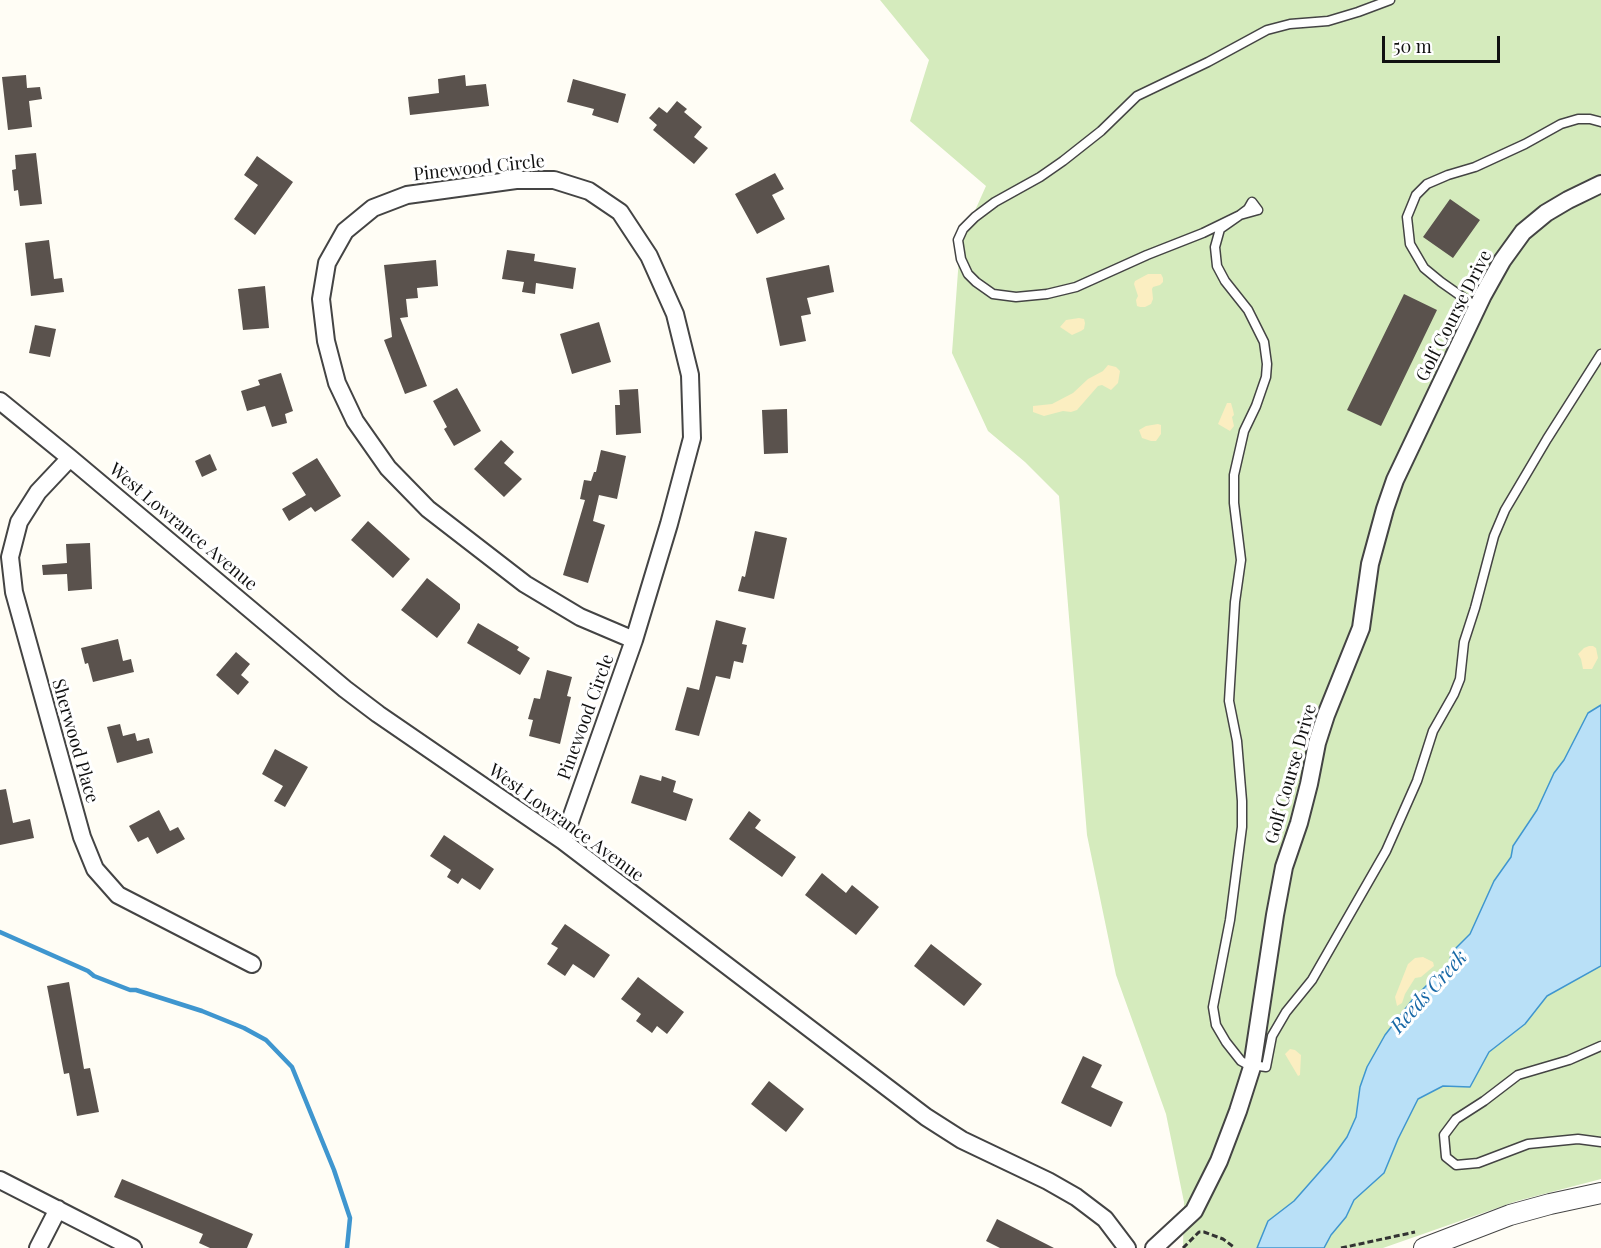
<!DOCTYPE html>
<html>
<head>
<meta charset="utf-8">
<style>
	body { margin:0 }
	#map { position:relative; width:1601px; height:1248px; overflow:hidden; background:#fffdf5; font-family:"Playfair Display",serif }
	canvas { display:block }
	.scale { position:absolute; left:1382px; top:36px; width:118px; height:27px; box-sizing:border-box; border:3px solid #111; border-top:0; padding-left:8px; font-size:18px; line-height:21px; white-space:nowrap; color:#111; -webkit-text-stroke:4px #fff; paint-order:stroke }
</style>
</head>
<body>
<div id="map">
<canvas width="1601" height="1248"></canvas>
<div class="scale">50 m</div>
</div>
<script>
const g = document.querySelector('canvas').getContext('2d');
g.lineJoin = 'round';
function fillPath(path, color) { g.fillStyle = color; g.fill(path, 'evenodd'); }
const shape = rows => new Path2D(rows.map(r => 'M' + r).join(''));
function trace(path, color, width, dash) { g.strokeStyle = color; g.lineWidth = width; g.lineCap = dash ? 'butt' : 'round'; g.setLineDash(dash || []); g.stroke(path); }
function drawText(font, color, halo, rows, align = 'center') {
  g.font = font + ' "Playfair Display",serif'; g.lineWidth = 6; g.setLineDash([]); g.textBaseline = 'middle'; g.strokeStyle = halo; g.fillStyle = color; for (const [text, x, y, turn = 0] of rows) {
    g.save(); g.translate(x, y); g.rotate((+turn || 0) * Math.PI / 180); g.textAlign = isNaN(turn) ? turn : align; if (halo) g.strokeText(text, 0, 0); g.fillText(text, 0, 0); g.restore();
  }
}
const green = shape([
	[880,0,1601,0,1601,1179,1517,1201,1383,1248,1183,1248,1184,1202,1166,1114,1116,975,1087,835,1059,496,1025,462,988,431,952,353,960,244,986,186,910,121,929,60]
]);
const sand = shape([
	[1148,274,1161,274,1163,278,1163,282,1160,285,1153,287,1152,289,1153,299,1151,304,1145,307,1140,307,1137,306,1136,300,1138,296,1134,284,1135,281],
	[1079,318,1084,319,1085,323,1084,329,1081,331,1072,335,1060,327,1066,320],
	[1108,365,1116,367,1120,371,1118,383,1111,390,1102,385,1098,386,1077,410,1071,412,1063,411,1044,416,1033,412,1033,406,1052,404,1073,393,1088,379,1103,371],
	[1227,403,1231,403,1233,410,1234,415,1232,417,1234,426,1230,431,1218,424],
	[1158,424,1161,425,1161,434,1156,441,1151,441,1142,438,1139,430,1146,426],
	[1589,646,1593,646,1596,648,1598,658,1592,669,1583,669,1581,659,1578,654,1584,648],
	[1423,957,1433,962,1434,966,1421,977,1415,978,1405,994,1402,1003,1397,1006,1395,997,1408,964,1415,958],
	[1290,1049,1295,1050,1301,1055,1300,1075,1298,1076,1285,1054]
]);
const water = shape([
	[1601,705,1601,966,1547,996,1525,1024,1489,1052,1470,1087,1443,1086,1418,1099,1398,1139,1384,1173,1354,1200,1346,1217,1331,1235,1324,1248,1257,1248,1268,1221,1294,1201,1331,1159,1347,1137,1356,1117,1360,1087,1367,1067,1385,1035,1413,999,1449,963,1452,952,1470,934,1494,881,1511,857,1513,846,1537,810,1554,773,1564,760,1588,713,1601,705]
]);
const stream = shape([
	[0,932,88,971,94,976,130,990,136,990,202,1011,244,1028,266,1040,292,1067,334,1170,350,1218,347,1248]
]);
const building = shape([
	[26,75,27,88,40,87,42,99,29,101,32,127,8,130,2,77],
	[465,75,466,86,486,84,489,106,410,115,408,97,439,93,438,79],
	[573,79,626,94,618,123,592,115,594,109,567,102],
	[677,101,687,109,684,112,702,127,694,137,708,148,694,164,653,130,657,125,649,118,659,107,667,113],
	[36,153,42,204,20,206,18,190,14,191,12,170,16,169,15,155],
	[257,156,293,182,255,235,234,219,258,185,244,175],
	[775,173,784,189,772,195,785,219,757,234,735,194],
	[1450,199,1480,220,1453,258,1423,237],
	[49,240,54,279,62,278,64,292,31,296,25,243],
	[507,250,535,254,534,261,576,268,573,289,536,283,535,294,522,292,524,282,502,279],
	[436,260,438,286,417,288,418,298,406,299,408,317,400,318,427,386,405,394,384,340,392,337,384,265],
	[829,265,834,292,807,298,811,314,801,316,806,341,780,346,766,278],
	[265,286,269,328,243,330,238,289],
	[1404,294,1437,310,1381,426,1347,410],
	[599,322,611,362,572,374,560,334],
	[35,325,56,329,50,357,29,353],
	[281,373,293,411,285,414,287,423,272,427,265,406,247,411,241,391,260,385,258,380],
	[457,388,481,431,454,446,444,429,447,427,433,401],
	[638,389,641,433,616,435,615,405,620,405,619,390],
	[787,409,788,453,764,454,762,410],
	[501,440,514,452,504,463,522,479,504,497,474,469],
	[601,450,626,456,617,499,599,495,593,521,605,525,588,583,563,575,585,500,580,499,584,480,591,481,594,472,596,472],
	[210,454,217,470,202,477,195,461],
	[317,458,341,496,315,512,311,507,289,521,282,509,306,495,292,473],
	[368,521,410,559,393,578,351,540],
	[755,531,787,538,774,599,738,591,742,576,745,577],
	[90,543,92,589,68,591,67,574,43,575,42,565,67,563,66,544],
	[427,578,460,604,460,609,437,638,401,610],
	[716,620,746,628,742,644,747,645,743,663,734,661,730,679,716,676,699,736,675,730,687,687,699,690],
	[478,623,519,647,517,650,530,658,520,675,467,643],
	[118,639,123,661,131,659,134,672,93,682,88,663,85,664,81,648],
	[236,652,250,664,241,675,249,682,238,695,216,675],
	[547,670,572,677,567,696,571,697,560,744,529,736,533,720,528,719,534,698,540,699],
	[120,724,123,736,135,733,137,741,149,738,153,753,117,763,107,727],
	[275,749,308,767,285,807,274,801,283,786,262,774],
	[640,775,661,781,662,776,676,781,673,792,693,799,686,821,631,803],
	[6,789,13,823,30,819,34,838,0,845,0,790],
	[159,810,170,831,178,827,185,839,157,854,148,837,138,842,129,826],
	[749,811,761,820,755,828,796,857,782,877,729,839],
	[444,835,494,869,480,890,462,878,458,884,447,877,451,870,430,856],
	[822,873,846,893,852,885,879,907,856,935,805,895],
	[565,924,610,955,594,978,573,964,565,976,547,964,558,948,551,944],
	[931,944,982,984,964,1006,914,966],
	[638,977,684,1012,667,1034,657,1026,652,1033,636,1021,641,1014,621,999],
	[69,982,84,1069,90,1068,99,1112,77,1116,69,1073,64,1074,47,986],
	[1083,1056,1102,1065,1091,1087,1123,1102,1111,1127,1061,1103],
	[769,1081,804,1109,786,1132,751,1104],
	[122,1179,253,1234,247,1248,210,1248,199,1243,203,1234,114,1197],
	[997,1219,1054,1248,1000,1248,986,1241]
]);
const path = shape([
	[1183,1248,1199,1232,1204,1232,1223,1239,1235,1248],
	[1341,1248,1415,1232]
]);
const service = shape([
	[1478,308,1441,282,1424,268,1410,244,1407,217,1416,195,1427,184,1448,175,1475,167,1525,144,1561,124,1578,119,1590,119,1601,122],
	[1601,1046,1569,1060,1518,1075,1484,1101,1456,1119,1444,1135,1446,1157,1456,1165,1478,1163,1528,1144,1578,1139,1601,1142],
	[1252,1065,1266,1067,1272,1036,1286,1012,1312,980,1386,851,1417,781,1433,731,1454,694,1460,679,1464,642,1475,608,1494,536,1505,510,1547,439,1601,354],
	[1252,1067,1241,1061,1226,1042,1216,1025,1213,1007,1230,920,1242,827,1242,801,1237,741,1229,701,1235,602,1241,560,1234,503,1234,475,1244,431,1256,406,1266,377,1267,364,1264,342,1248,310,1225,281,1217,266,1215,247,1220,229,1240,215,1248,209,1252,202,1258,210,1240,215,1203,233,1147,255,1076,287,1047,294,1016,297,993,294,976,282,968,274,961,259,958,240,963,229,975,217,995,202,1040,177,1063,161,1101,131,1137,96,1208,62,1267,30,1290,24,1328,21,1358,12,1390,0]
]);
const minor = shape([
	[516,180,554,180,589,191,620,212,649,256,675,314,690,375,692,438,669,524,634,640,580,617,525,584,428,509,388,468,355,421,337,383,326,341,321,299,327,263,345,231,373,208,407,195,516,180],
	[0,401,70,458,345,689,378,714,563,841,926,1117,962,1140,1048,1181,1076,1197,1105,1219,1127,1248],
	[70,458,38,492,19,522,10,557,14,592,82,837,95,869,118,895,252,964],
	[563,841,634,640],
	[0,1180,133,1248],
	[38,1248,58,1209],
	[1154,1248,1194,1211,1219,1161,1238,1111,1252,1067,1275,915,1284,867,1299,823,1309,784,1317,743,1326,715,1361,628,1370,564,1385,509,1395,480,1483,295,1502,261,1523,232,1546,213,1568,200,1601,184]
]);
const tertiary = shape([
	[1424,1248,1510,1215,1550,1204,1601,1193]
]);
const streetNames = [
	["Pinewood Circle",479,168,-6],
	["Golf Course Drive",1454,316,-63],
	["West Lowrance Avenue",183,527,40],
	["Pinewood Circle",586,717,-70],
	["Sherwood Place",75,741,74],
	["Golf Course Drive",1291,774,-74],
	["West Lowrance Avenue",566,823,36]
];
const waterNames = [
	["Reeds Creek",1429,992,-48]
];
fillPath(green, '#d5ebbd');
fillPath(sand, '#fbeec1');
fillPath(water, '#b9e0f7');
trace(water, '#3f96cf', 1.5);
trace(stream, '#3f96cf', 4.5);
fillPath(building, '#5a524d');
trace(service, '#444', 11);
trace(minor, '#444', 20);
trace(tertiary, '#444', 22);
trace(path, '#333', 3, [6, 3]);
trace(service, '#fff', 8);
trace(minor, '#fff', 16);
trace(tertiary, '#fff', 20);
drawText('18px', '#111', '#fff', streetNames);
drawText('italic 20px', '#1768a6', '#fff', waterNames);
</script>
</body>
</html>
